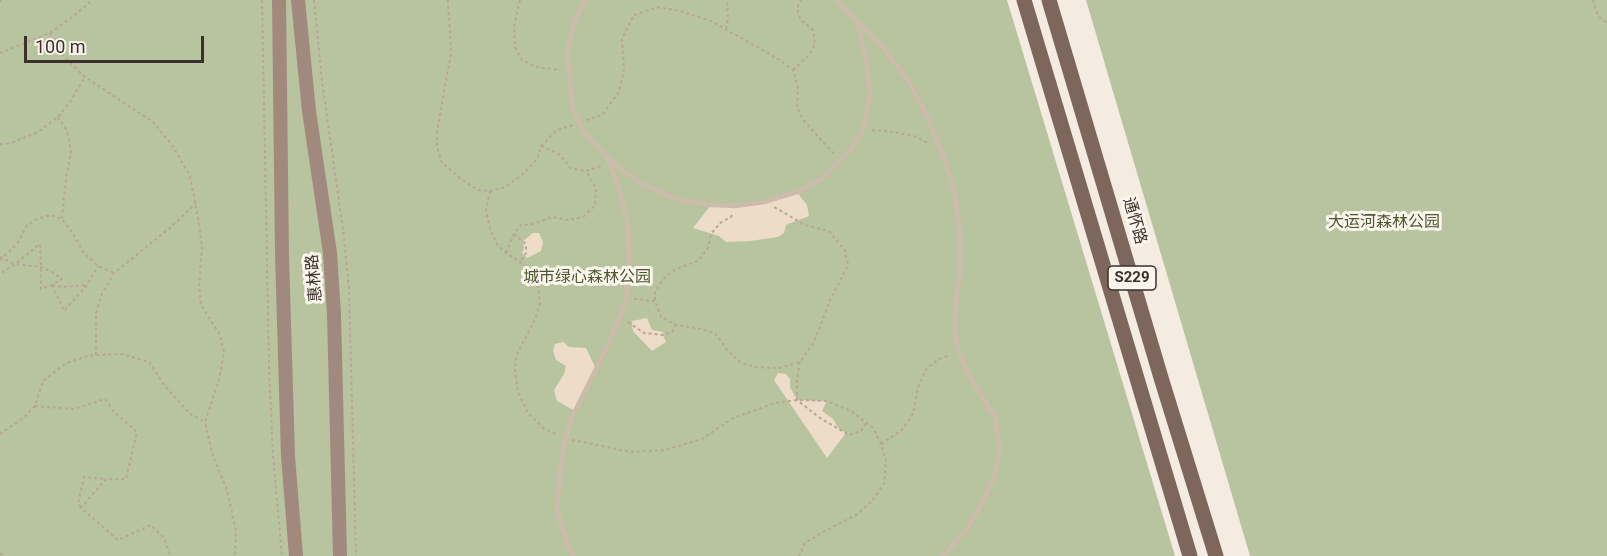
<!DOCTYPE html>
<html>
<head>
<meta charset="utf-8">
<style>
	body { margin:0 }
	#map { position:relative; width:1607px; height:556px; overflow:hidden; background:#f4ebe1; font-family:Roboto,sans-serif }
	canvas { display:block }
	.scale { position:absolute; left:24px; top:36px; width:180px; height:27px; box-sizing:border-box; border:3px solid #3b302b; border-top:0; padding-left:8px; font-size:18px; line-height:21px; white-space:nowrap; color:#3b302b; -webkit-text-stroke:4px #fbf5ee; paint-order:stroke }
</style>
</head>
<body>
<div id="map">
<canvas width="1607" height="556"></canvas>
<div class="scale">100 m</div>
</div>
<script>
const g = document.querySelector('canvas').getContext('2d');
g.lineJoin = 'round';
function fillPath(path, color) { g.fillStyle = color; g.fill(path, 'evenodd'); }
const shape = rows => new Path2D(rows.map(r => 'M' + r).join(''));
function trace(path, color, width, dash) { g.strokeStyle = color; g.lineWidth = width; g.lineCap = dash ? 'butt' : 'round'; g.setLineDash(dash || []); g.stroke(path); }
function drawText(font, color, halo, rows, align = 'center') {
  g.font = font + ' Roboto,"Noto Sans SC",sans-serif'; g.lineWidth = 6; g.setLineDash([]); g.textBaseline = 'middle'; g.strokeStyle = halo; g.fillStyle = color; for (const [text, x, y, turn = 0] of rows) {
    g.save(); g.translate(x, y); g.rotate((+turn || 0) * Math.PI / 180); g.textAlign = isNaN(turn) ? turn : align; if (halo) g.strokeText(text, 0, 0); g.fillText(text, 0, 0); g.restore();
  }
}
const green = shape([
	[0,0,1007,0,1175,556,0,556],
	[1086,0,1607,0,1607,556,1250,556]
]);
const plaza = shape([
	[797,192,807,205,809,216,786,225,784,233,778,237,750,241,726,242,719,236,693,228,711,205,764,202],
	[533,233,539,233,543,242,541,251,527,258,522,253,524,248,523,241],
	[647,318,652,330,663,332,663,335,666,342,652,351,633,331,632,325,632,321],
	[563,342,569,347,586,348,596,369,575,411,557,401,554,390,564,374,566,366,556,360,553,351,555,344],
	[778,373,786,374,790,379,790,387,797,400,827,401,822,411,833,419,839,429,846,433,827,458,774,380]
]);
const path = shape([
	[262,0,269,366,273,455,282,556],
	[314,0,322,81,343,229,349,288,356,556],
	[448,0,451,53,437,131,437,147,442,163,461,179,478,190,490,191,505,187,522,175,537,159,541,146,557,130,573,125],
	[520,0,514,27,515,47,522,60,535,67,560,70],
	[1593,0,1598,16,1607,23],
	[0,2,1,0],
	[726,29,728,17,727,0],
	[50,33,64,57,85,77,153,122,172,145,190,176,199,223,202,248,199,286,201,305,220,335,224,352,219,380,205,422,212,453,227,490,236,531,235,556],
	[0,53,50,33,76,14,92,0],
	[793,70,809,55,815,44,813,30,801,20,797,8,801,0],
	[58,117,67,131,71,152,66,179,62,218],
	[586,120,602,115,619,92,624,69,622,39,634,15,658,7,680,11,711,21,775,57,793,70,798,88,797,107,804,121,834,154],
	[872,130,888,131,914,136,930,144],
	[0,144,11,143,38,132,58,117,71,100,85,77],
	[541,146,559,154,570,168,586,171,601,166],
	[490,191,486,210,490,229,497,244,506,253,520,262,532,273,538,287,540,303,535,319,516,356,515,371,518,392,528,413,543,428,558,435],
	[732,215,731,217,720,223,711,234,708,248,698,261,676,269,663,279,655,292,655,301,661,317,676,325,702,329,716,334,727,350,741,363,755,367,779,368,800,362,814,342,831,298,848,265,845,250,829,231,805,225,774,207],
	[514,234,526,244,526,253,520,262],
	[506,253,514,234,521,225,534,224,552,217,568,220,583,217,595,205,596,188,586,171],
	[0,257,15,264,41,267,52,272,62,279,52,285,41,289,41,267,40,244,15,264,0,274],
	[0,260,17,244,27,225,39,218,51,215,62,219,72,232,83,252,98,266,114,273],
	[52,285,64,311,87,285,98,266],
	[52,285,62,287,87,285],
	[634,299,655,301],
	[628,322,644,333,663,335,672,332,676,325],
	[96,355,96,313,102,294,114,273,171,227,196,203],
	[800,362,797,380,797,400,820,418,849,435,861,431,866,423],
	[35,406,74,409,105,399,114,412,137,432,126,479,106,479,81,508,118,540,151,525,164,538,170,556],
	[0,434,22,419,35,406,43,381,66,363,88,356,96,355,122,354,149,362,165,386,190,414,205,422],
	[572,440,631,452,665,450,702,439,733,418,775,403,797,400,827,401,851,411,873,428,881,444,886,461,884,484,871,502,856,515,823,532,805,543,799,556],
	[881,444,902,430,913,414,918,387,927,368,939,359,950,355],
	[81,507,78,504,84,477,106,479],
	[0,553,5,556]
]);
const lane = shape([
	[585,0,575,19,567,52,572,104,583,132,608,158,638,182,676,199,711,205,735,206,764,202,797,192,823,178,852,148,863,130,870,94,866,58,857,21,835,0],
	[857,21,880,44,908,80,928,118,944,158,955,194,960,233,960,271,955,313,955,334,959,353,972,381,995,417,1000,452,994,477,984,499,968,528,943,556],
	[574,556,568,546,557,510,561,463,565,439,571,419,609,343,620,317,626,298,629,264,628,224,620,192,608,158]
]);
const secondary = shape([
	[279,0,282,255,288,456,296,556],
	[298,0,309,111,330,253,334,314,340,556]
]);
const primary = shape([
	[1024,0,1190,556],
	[1049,0,1162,381,1216,556]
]);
const shields = [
	[1132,278,48]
];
const shieldNames = [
	["S229",1132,278]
];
const streetNames = [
	["通怀路",1134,221,74],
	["惠林路",315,278,-95]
];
const parkNames = [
	["大运河森林公园",1384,223],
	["城市绿心森林公园",587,278]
];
fillPath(green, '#b8c4a0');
fillPath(plaza, '#ecdcc8');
trace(path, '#b9a596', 2, [3, 3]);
trace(lane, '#cdbbac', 4.5);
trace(secondary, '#a18a7d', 14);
trace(primary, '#7d675c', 15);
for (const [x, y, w] of shields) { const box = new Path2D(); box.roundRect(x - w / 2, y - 12, w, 24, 4.5); g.fillStyle = '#fbf5ee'; g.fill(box); trace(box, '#3b302b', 1.5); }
drawText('bold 15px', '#3b302b', null, shieldNames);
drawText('16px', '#3b302b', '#fbf5ee', streetNames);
drawText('16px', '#4a5a2e', '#fbf5ee', parkNames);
</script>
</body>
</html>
